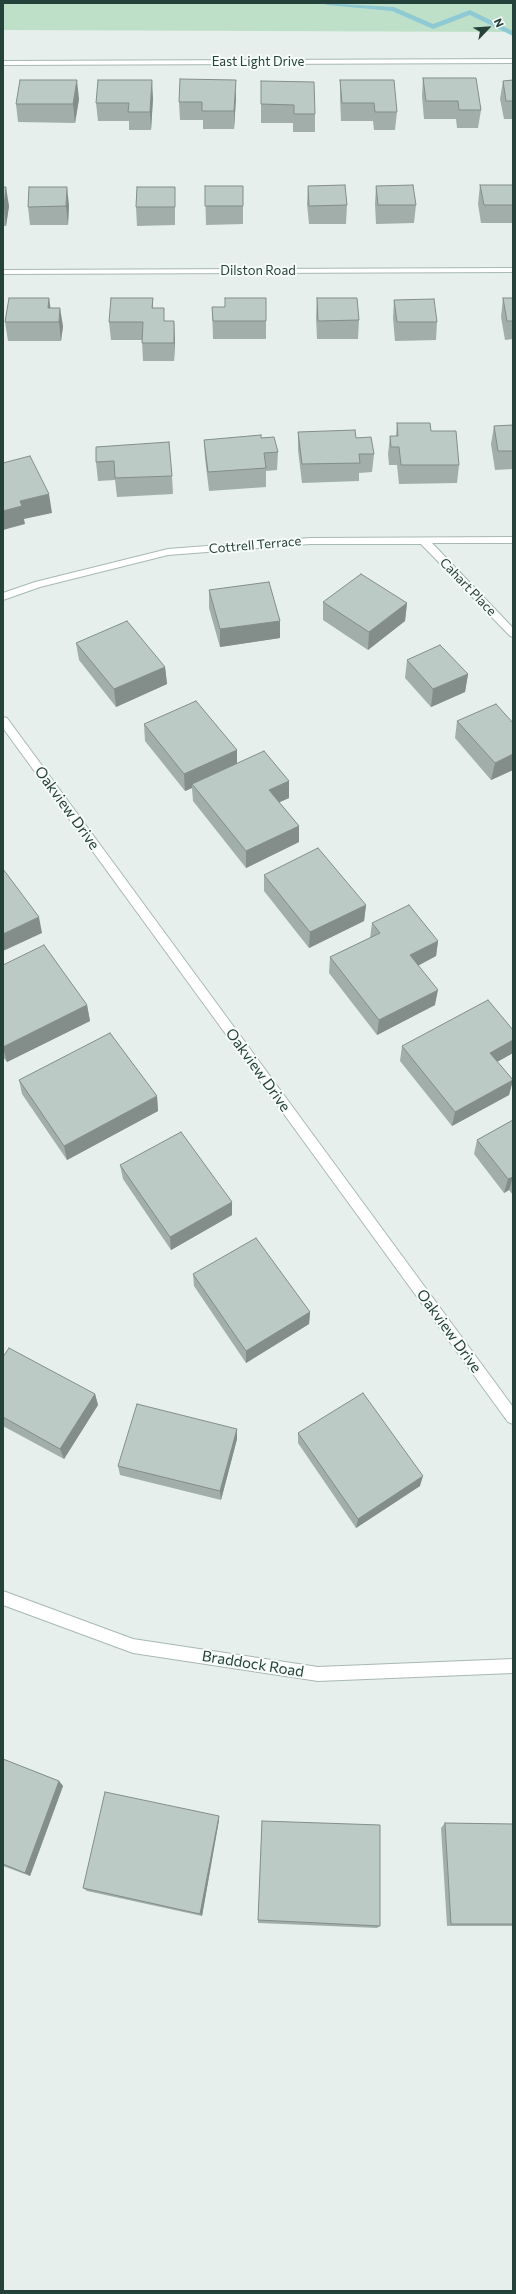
<!DOCTYPE html>
<html>
<head>
<meta charset="utf-8">
<style>
	body { margin:0 }
	#map { position:relative; width:516px; height:2294px; overflow:hidden; background:#e6efeb; font-family:Commissioner,sans-serif }
	canvas { display:block }
	.frame { position:absolute; inset:0; border:4px solid #24423a; pointer-events:none }
	.north { position:absolute; left:468px; top:8px; width:40px; height:40px; -webkit-text-stroke:3px #f7fbf9; paint-order:stroke; rotate:65deg; font-size:11px; font-weight:700; line-height:16px; text-align:center; color:#24423a }
	.north::after { content:''; display:block; margin:auto; width:14px; height:18px; background:#24423a; clip-path:polygon(50% 0,100% 100%,50% 72%,0 100%) }
</style>
</head>
<body>
<div id="map">
<canvas width="516" height="2294"></canvas>
<div class="frame"></div>
<div class="north">N</div>
</div>
<script>
const g = document.querySelector('canvas').getContext('2d');
g.lineJoin = 'round';
function fillPath(path, color) { g.fillStyle = color; g.fill(path, 'evenodd'); }
const shape = rows => new Path2D(rows.map(r => 'M' + r).join(''));
function trace(path, color, width, dash) { g.strokeStyle = color; g.lineWidth = width; g.lineCap = dash ? 'butt' : 'round'; g.setLineDash(dash || []); g.stroke(path); }
function drawText(font, color, halo, rows, align = 'center') {
  g.font = font + ' Commissioner,sans-serif'; g.lineWidth = 4; g.setLineDash([]); g.textBaseline = 'middle'; g.strokeStyle = halo; g.fillStyle = color; for (const [text, x, y, turn = 0] of rows) {
    g.save(); g.translate(x, y); g.rotate((+turn || 0) * Math.PI / 180); g.textAlign = isNaN(turn) ? turn : align; if (halo) g.strokeText(text, 0, 0); g.fillText(text, 0, 0); g.restore();
  }
}
const green = shape([
	[3,3,513,3,513,32,3,30]
]);
const stream = shape([
	[323,3,394,7,433,24,470,10,513,31,513,36,470,15,433,29,392,11,327,5,323,3]
]);
const minor = shape([
	[513,59,513,63,3,65,3,61,513,59],
	[513,268,513,272,3,274,3,270,513,268],
	[513,537,513,543,432,543,513,628,513,637,510,636,421,544,310,544,168,555,40,587,3,600,3,593,35,582,168,549,310,538,513,537],
	[3,717,7,718,513,1407,513,1424,508,1422,3,728,3,717],
	[3,1591,133,1639,318,1667,513,1659,513,1673,318,1681,133,1653,3,1605,3,1591]
]);
const wall = shape([
	[423,78,481,110,478,128,457,128,456,119,424,119,422,96],
	[340,80,397,112,395,130,374,130,373,121,341,121,340,98],
	[513,80,513,119,504,119,500,99,503,81],
	[261,81,315,114,315,132,293,132,293,123,261,123],
	[153,98,151,130,129,130,129,121,98,121,96,103],
	[236,98,234,129,203,129,203,120,180,120,179,102],
	[79,99,75,123,18,122,16,104],
	[480,185,513,185,513,223,481,223,478,204],
	[205,186,243,186,243,224,206,225],
	[308,186,347,205,346,224,309,224,307,204],
	[376,186,416,205,414,223,376,224,375,204],
	[3,187,9,206,6,226,3,226],
	[69,205,68,225,30,225,28,207],
	[175,205,175,225,137,226,136,207],
	[153,298,153,308,165,321,175,339,174,361,143,361,142,340,111,340,109,322],
	[317,298,359,320,358,339,317,339,316,317],
	[503,298,513,298,513,339,505,340,501,317],
	[394,300,437,322,436,340,395,341,393,318],
	[212,307,266,321,266,339,213,339],
	[50,308,63,326,61,341,8,341,5,322],
	[397,423,431,431,459,465,457,483,399,484,397,465,389,465,388,454,390,436,396,436],
	[513,425,513,469,495,470,491,444,494,426],
	[298,432,356,438,374,454,372,472,359,473,359,481,302,483,298,450],
	[261,438,278,452,277,470,266,471,266,487,209,491,205,458,204,440],
	[96,447,172,476,173,494,117,497,115,480,98,481,96,462],
	[209,590,280,621,280,638,220,647,209,608],
	[323,602,407,603,405,621,368,650,323,620],
	[76,643,165,667,167,684,116,707,79,660],
	[407,660,468,674,465,692,431,707,405,678],
	[457,721,513,723,513,770,491,780,455,738],
	[144,724,237,763,289,781,289,798,279,802,299,826,299,842,246,868,193,801,192,788,185,791,145,741],
	[264,875,366,905,364,921,309,948,264,891],
	[372,923,438,941,436,956,418,966,435,1005,377,1035,329,973,330,957,370,938],
	[3,965,87,1005,90,1021,7,1062,3,1057],
	[513,1030,513,1053,497,1062,513,1080,509,1095,452,1126,400,1061,402,1046],
	[19,1080,157,1096,158,1111,67,1160,22,1094],
	[513,1120,513,1195,509,1190,504,1193,474,1154,477,1140],
	[120,1165,232,1215,171,1250,123,1179],
	[193,1274,310,1312,309,1324,246,1363,194,1286],
	[3,1357,95,1394,98,1405,64,1459,3,1426],
	[237,1429,237,1439,221,1500,120,1475,118,1466],
	[298,1433,420,1486,356,1528,298,1443],
	[3,1759,59,1781,63,1786,30,1876,3,1866],
	[219,1816,219,1820,202,1916,87,1891,83,1888],
	[262,1821,380,1926,377,1928,258,1923],
	[445,1823,513,1824,513,1926,447,1926,441,1828]
]);
const shadedWall = shape([
	[77,80,79,99,75,123,73,104],
	[152,80,153,98,151,130,150,112],
	[236,80,236,98,234,129,234,111],
	[6,187,9,206,6,226,4,207],
	[67,187,69,205,68,225,66,206],
	[49,298,52,317,48,308],
	[60,308,63,326,61,341,59,322],
	[174,321,175,339,174,361],
	[49,494,52,513,24,519,25,524,3,530,3,511,20,501],
	[407,603,405,621,368,650,369,632],
	[280,621,280,638,220,647,220,629],
	[165,667,167,684,116,707,114,689],
	[468,674,465,692,431,707,433,689],
	[237,750,237,767,192,784,192,788,185,791,184,774],
	[513,754,513,770,491,780,495,763],
	[289,781,289,798,269,807,269,790],
	[299,826,299,842,246,868,246,851],
	[366,905,364,921,309,948,310,932],
	[39,917,42,933,3,951,3,934],
	[438,941,436,956,407,971,410,955],
	[438,990,435,1005,377,1035,379,1020],
	[87,1005,90,1021,7,1062,3,1047],
	[513,1040,513,1053,486,1068,490,1053],
	[513,1080,509,1095,452,1126,455,1112],
	[157,1096,158,1111,67,1160,64,1146],
	[513,1177,509,1190,504,1193,508,1179],
	[232,1202,232,1215,171,1250,170,1237],
	[310,1312,309,1324,246,1363,246,1351],
	[95,1394,98,1405,64,1459,60,1449],
	[237,1429,237,1439,221,1500,220,1491],
	[423,1476,420,1486,356,1528,358,1519],
	[59,1781,63,1786,30,1876,25,1873],
	[219,1816,219,1820,202,1916,200,1914]
]);
const building = shape([
	[423,78,476,78,481,110,459,110,458,101,426,101,423,78],
	[180,79,236,80,234,111,202,111,202,102,179,102,180,79],
	[20,80,77,80,73,104,16,104,20,80],
	[98,80,152,80,150,112,128,112,129,103,96,103,98,80],
	[340,80,394,80,397,112,375,112,374,103,342,103,340,80],
	[513,80,513,101,506,101,503,81,513,80],
	[261,81,314,82,315,114,294,114,294,105,261,104,261,81],
	[345,185,347,205,309,206,308,186,345,185],
	[413,185,416,205,378,205,376,186,413,185],
	[480,185,513,185,513,205,484,205,480,185],
	[205,186,243,186,243,206,205,206,205,186],
	[3,187,6,187,4,207,3,207,3,187],
	[29,187,67,187,66,206,28,207,29,187],
	[137,187,175,187,175,207,136,207,137,187],
	[9,298,49,298,48,308,60,308,59,322,5,322,9,298],
	[111,298,153,298,152,308,164,308,164,321,174,321,174,343,142,343,143,322,109,322,111,298],
	[225,298,266,298,266,321,213,321,212,307,225,307,225,298],
	[317,298,357,298,359,320,318,321,317,298],
	[503,298,513,298,513,321,507,321,503,298],
	[434,299,437,322,397,322,394,300,434,299],
	[397,423,430,423,431,431,456,431,459,465,401,465,399,447,391,447,390,436,398,436,397,423],
	[513,425,513,451,498,451,494,426,513,425],
	[355,430,356,438,371,437,374,454,359,454,360,463,302,464,298,432,355,430],
	[261,435,261,438,274,437,278,452,264,453,266,468,208,472,204,440,261,435],
	[169,442,172,476,115,478,114,461,96,462,96,447,169,442],
	[30,456,49,494,20,501,22,506,3,511,3,463,30,456],
	[361,574,407,603,369,632,323,602,361,574],
	[269,582,280,621,220,629,209,590,269,582],
	[127,621,165,667,114,689,76,643,127,621],
	[440,645,468,674,433,689,407,660,440,645],
	[196,701,237,750,184,774,144,724,196,701],
	[496,704,513,723,513,754,495,763,457,721,496,704],
	[264,751,289,781,269,790,299,826,246,851,192,784,264,751],
	[318,848,366,905,310,932,264,875,318,848],
	[3,869,39,917,3,934,3,869],
	[409,905,438,941,410,955,438,990,379,1020,330,957,380,933,372,923,409,905],
	[44,945,87,1005,3,1047,3,965,44,945],
	[488,1000,513,1030,513,1040,490,1053,513,1080,455,1112,402,1046,488,1000],
	[110,1033,157,1096,64,1146,19,1080,110,1033],
	[513,1120,513,1177,508,1179,477,1140,513,1120],
	[181,1132,232,1202,170,1237,120,1165,181,1132],
	[256,1238,310,1312,246,1351,193,1274,256,1238],
	[9,1348,95,1394,60,1449,3,1417,3,1357,9,1348],
	[363,1393,423,1476,358,1519,298,1433,363,1393],
	[137,1404,237,1429,220,1491,118,1466,137,1404],
	[3,1759,59,1781,25,1873,3,1864,3,1759],
	[105,1792,219,1816,200,1914,83,1888,105,1792],
	[262,1821,380,1825,380,1926,258,1920,262,1821],
	[445,1823,513,1824,513,1924,451,1924,445,1823]
]);
const farStreetnames = [
	["East Light Drive",258,62],
	["Dilston Road",258,271],
	["Cottrell Terrace",255,545,-5],
	["Cahart Place",468,587,46]
];
const streetNames = [
	["Oakview Drive",67,808,54],
	["Oakview Drive",258,1070,54],
	["Oakview Drive",449,1331,54],
	["Braddock Road",253,1664,9]
];
fillPath(green, '#bfe0c8');
fillPath(stream, '#8ec9d4');
trace(minor, '#a8b8b2', 2);
fillPath(minor, '#fff');
fillPath(wall, '#a1aea9');
fillPath(shadedWall, '#838d89');
fillPath(building, '#bbcac4');
trace(building, '#838d89', 1);
drawText('13px', '#24423a', '#f7fbf9', farStreetnames);
drawText('15px', '#24423a', '#f7fbf9', streetNames);
</script>
</body>
</html>
